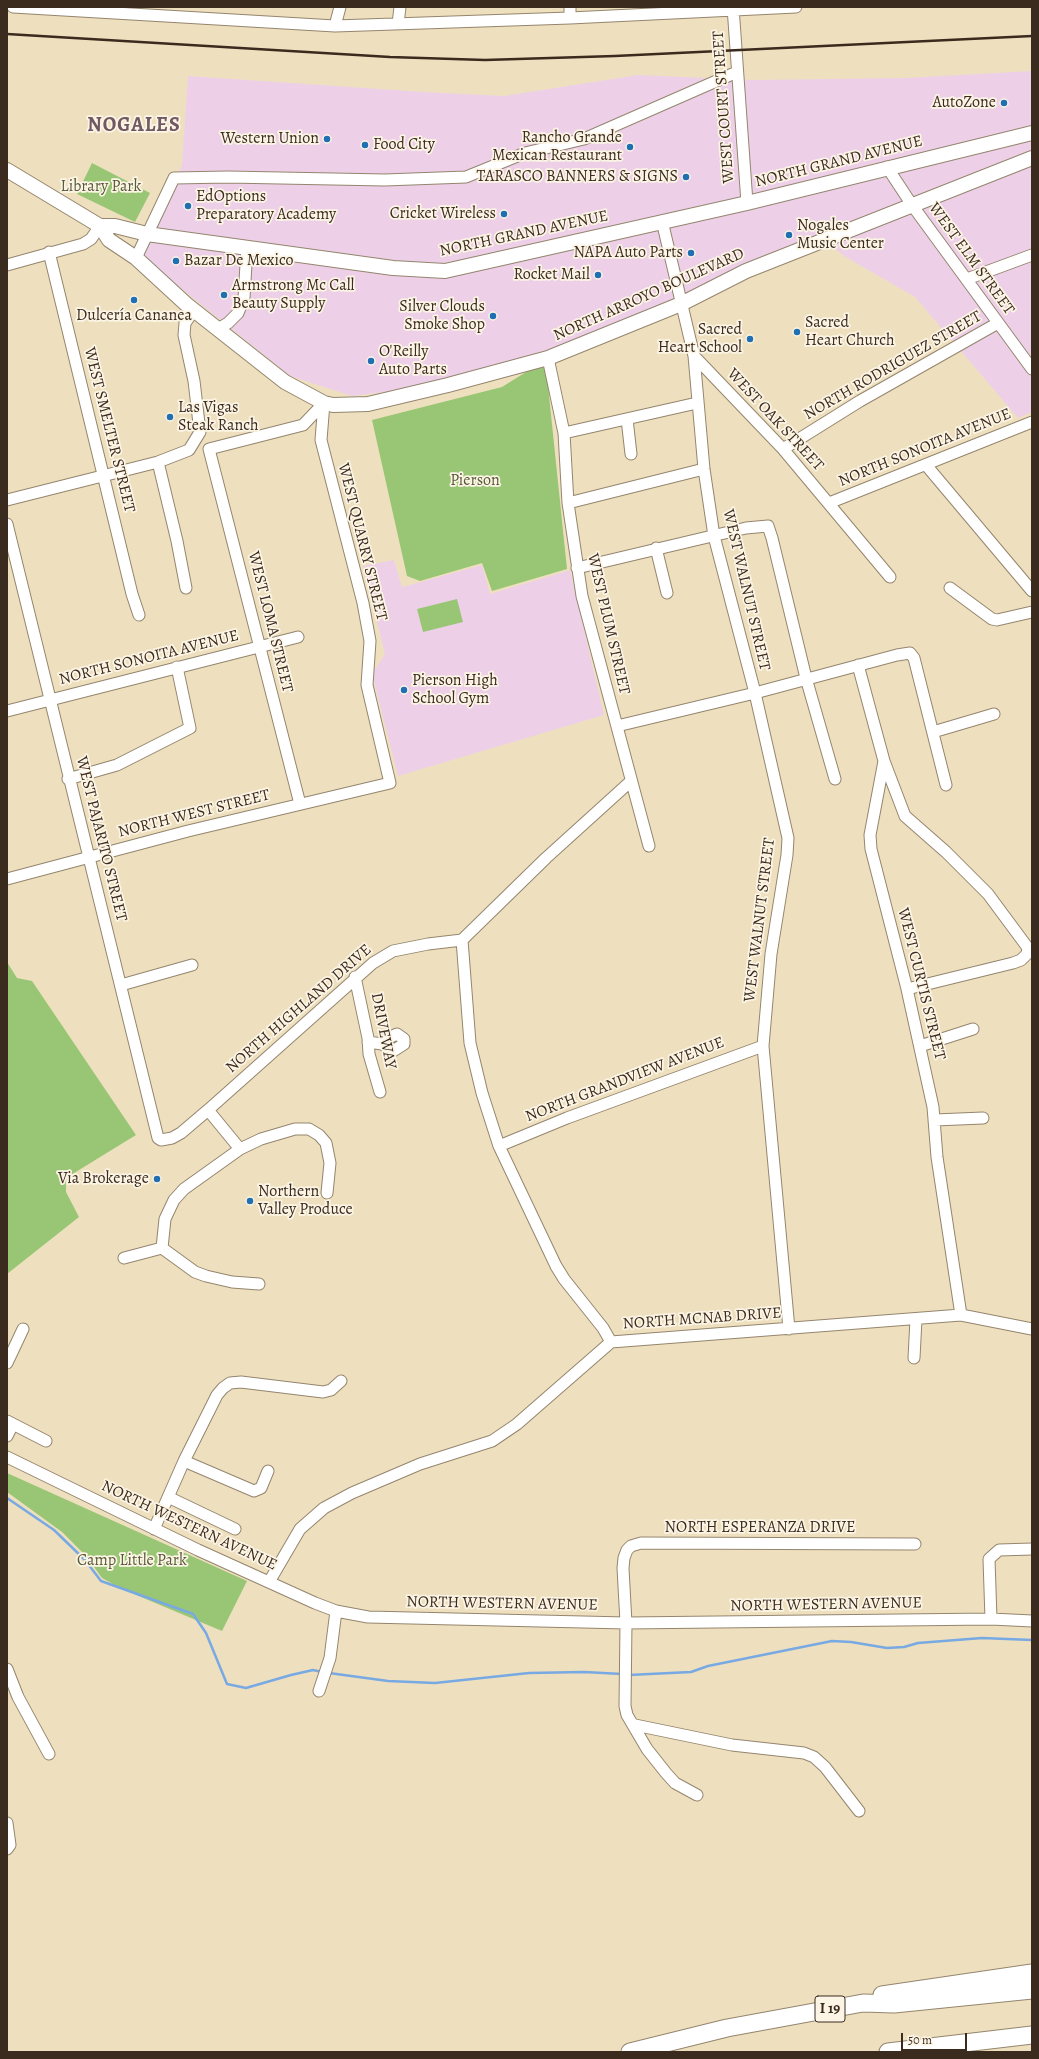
<!DOCTYPE html>
<html>
<head>
<meta charset="utf-8">
<style>
	body { margin:0 }
	#map { position:relative; width:1039px; height:2059px; overflow:hidden; background:#eee0be; font-family:Alegreya,serif }
	canvas { display:block }
	.frame { position:absolute; inset:0; border:8px solid #3b2a1e; pointer-events:none }
	.scale { position:absolute; left:901px; top:2033px; width:66px; height:18px; box-sizing:border-box; border:2px solid #3b2a1e; border-top:0; padding-left:5px; font-size:12px; line-height:14px; white-space:nowrap; color:#3b2a1e; -webkit-text-stroke:3px #fcf5e5; paint-order:stroke }
</style>
</head>
<body>
<div id="map">
<canvas width="1039" height="2059"></canvas>
<div class="frame"></div>
<div class="scale">50 m</div>
</div>
<script>
const g = document.querySelector('canvas').getContext('2d');
g.lineJoin = 'round';
function fillPath(path, color) { g.fillStyle = color; g.fill(path, 'evenodd'); }
const shape = rows => new Path2D(rows.map(r => 'M' + r).join(''));
function trace(path, color, width, dash) { g.strokeStyle = color; g.lineWidth = width; g.lineCap = dash ? 'butt' : 'round'; g.setLineDash(dash || []); g.stroke(path); }
function drawText(font, color, halo, rows, align = 'center') {
  g.font = font + ' Alegreya,serif'; g.lineWidth = 3.5; g.setLineDash([]); g.textBaseline = 'middle'; g.strokeStyle = halo; g.fillStyle = color; for (const [text, x, y, turn = 0] of rows) {
    g.save(); g.translate(x, y); g.rotate((+turn || 0) * Math.PI / 180); g.textAlign = isNaN(turn) ? turn : align; if (halo) g.strokeText(text, 0, 0); g.fillText(text, 0, 0); g.restore();
  }
}
const built = shape([
	[1032,71,1032,412,1018,418,915,297,844,256,817,235,722,279,575,342,418,388,352,396,290,376,142,257,182,165,188,76,424,92,504,96,638,75,752,80,906,78],
	[394,560,402,587,482,565,490,594,570,570,604,715,398,776,372,674,385,654,363,566]
]);
const green = shape([
	[92,163,150,193,135,222,77,194],
	[540,366,544,368,547,376,567,569,492,591,482,563,420,581,407,576,372,420,502,387,534,367],
	[457,599,463,622,423,632,417,609],
	[7,962,17,978,32,981,136,1135,66,1178,66,1192,79,1217,7,1274],
	[7,1473,247,1581,222,1631,122,1589,102,1578,86,1556,62,1532,7,1492]
]);
const stream = shape([
	[7,1498,54,1530,85,1560,101,1581,193,1614,206,1633,227,1684,246,1688,291,1675,313,1670,322,1672],
	[329,1673,388,1681,435,1683,529,1673,584,1672,622,1674],
	[629,1675,691,1672,708,1666,832,1641,851,1642,887,1648,904,1647,918,1643,982,1638,1032,1640]
]);
const minor = shape([
	[13,7,335,26,570,18,796,7],
	[570,7,570,18],
	[733,7,747,203],
	[398,24,400,7],
	[335,26,340,7],
	[887,167,912,205,1032,369],
	[662,221,694,356,783,449,890,577],
	[49,252,132,594,139,615],
	[136,258,174,178,228,177,385,180,466,177,525,153,584,139,737,72],
	[7,265,83,244,91,239,100,226],
	[967,279,1032,255],
	[218,329,228,323,238,313,244,298,247,247],
	[694,356,704,469,714,536,755,693,788,838,787,855,771,954,763,1046,789,1329],
	[548,358,564,433,568,503,582,596,649,846],
	[627,419,631,454],
	[564,433,697,403],
	[783,449,860,401,998,323],
	[158,462,177,541,186,588],
	[926,465,1032,591],
	[7,500,158,462,189,450,200,432,194,381,184,335,185,323,194,310],
	[568,503,704,469],
	[829,503,1032,422],
	[7,524,158,1138,161,1140,172,1138,181,1133,208,1110,373,963,393,951,428,944,462,940,546,858,631,781],
	[656,548,667,593],
	[577,568,746,528,768,526,772,538,806,678,835,779],
	[950,588,992,619,997,620,1032,612],
	[858,665,884,761,870,835,871,849,907,989,933,1107,937,1157,961,1315],
	[7,711,298,637],
	[617,726,755,693,897,655,910,653,914,658,946,785],
	[933,732,994,714],
	[884,761,905,816,946,852,988,894,1028,948,1027,954,1021,960,1013,963,907,989],
	[68,779,117,765,190,728,177,667],
	[300,804,209,449,303,425,324,403],
	[7,879,188,831,390,783,367,685,370,641,363,603,321,440,324,403],
	[462,940,470,1043,482,1093,499,1146,556,1266,564,1279,603,1328,611,1342],
	[355,977,368,1038,369,1054,380,1092],
	[121,985,192,965],
	[368,1042,382,1044,393,1051,404,1044,404,1039,397,1034,384,1040,382,1044],
	[920,1046,973,1029],
	[208,1110,240,1149],
	[935,1120,983,1118],
	[499,1146,567,1118,763,1046],
	[124,1258,162,1248],
	[259,1284,232,1282,206,1276,195,1272,162,1248,165,1219,174,1200,184,1189,240,1149,261,1139,295,1129,309,1129,319,1135,326,1143,330,1163,327,1193],
	[914,1358,916,1319],
	[7,1363,23,1329],
	[7,1421,46,1441],
	[7,1436,13,1424],
	[7,1457,198,1550,315,1603,336,1611,368,1617,626,1623,991,1619,1032,1621],
	[184,1461,254,1491,261,1488,268,1471],
	[168,1497,235,1529],
	[154,1529,184,1461,217,1395,223,1388,230,1383,241,1382,323,1392,331,1390,341,1381],
	[269,1582,300,1529,324,1508,352,1493,420,1464,492,1441,517,1424,611,1342,961,1315,1032,1329],
	[991,1619,989,1559,999,1550,1032,1549],
	[7,1669,18,1697,49,1754],
	[319,1691,330,1658,336,1611],
	[635,1725,732,1745,804,1753,814,1757,825,1767,859,1811],
	[697,1795,675,1783,666,1773,647,1749,627,1715,625,1706,626,1623,623,1568,624,1558,627,1550,631,1546,641,1543,915,1544],
	[7,1823,10,1845,7,1849]
]);
const major = shape([
	[7,170,100,226,115,226,147,234,393,268,445,271,747,203,1032,133],
	[100,226,109,240,136,258,186,304,285,382,324,403,333,405,368,404,448,385,548,358,681,304,746,271,1032,158]
]);
const highway = shape([
	[882,1995,1032,1973],
	[630,2052,727,2028,863,2003,894,2004,1032,1990],
	[888,2052,1032,2035]
]);
const rail = shape([
	[7,34,390,57,485,60,615,56,1032,36]
]);
const markers = [
	[1004,103,4,"#1f6fb2"],
	[327,139,4,"#1f6fb2"],
	[365,145,4,"#1f6fb2"],
	[630,147,4,"#1f6fb2"],
	[686,177,4,"#1f6fb2"],
	[188,206,4,"#1f6fb2"],
	[504,214,4,"#1f6fb2"],
	[789,235,4,"#1f6fb2"],
	[691,253,4,"#1f6fb2"],
	[176,261,4,"#1f6fb2"],
	[598,275,4,"#1f6fb2"],
	[224,295,4,"#1f6fb2"],
	[134,300,4,"#1f6fb2"],
	[493,316,4,"#1f6fb2"],
	[797,332,4,"#1f6fb2"],
	[750,339,4,"#1f6fb2"],
	[371,361,4,"#1f6fb2"],
	[170,417,4,"#1f6fb2"],
	[404,690,4,"#1f6fb2"],
	[157,1179,4,"#1f6fb2"],
	[250,1201,4,"#1f6fb2"]
];
const shields = [
	[830,2009,30]
];
const shieldNames = [
	["I 19",830,2009]
];
const poiNames = [
	["AutoZone",996,103],
	["Rancho Grande",622,138],
	["Mexican Restaurant",622,156],
	["Western Union",319,139],
	["Food City",373,145,"left"],
	["TARASCO BANNERS & SIGNS",678,177],
	["EdOptions",196,197,"left"],
	["Preparatory Academy",196,215,"left"],
	["Cricket Wireless",496,214],
	["Nogales",797,226,"left"],
	["Music Center",797,244,"left"],
	["NAPA Auto Parts",683,253],
	["Bazar De Mexico",184,261,"left"],
	["Rocket Mail",590,275],
	["Armstrong Mc Call",232,286,"left"],
	["Beauty Supply",232,304,"left"],
	["Silver Clouds",485,307],
	["Smoke Shop",485,325],
	["Dulcería Cananea",134,316,"center"],
	["Sacred",805,323,"left"],
	["Heart Church",805,341,"left"],
	["Sacred",742,330],
	["Heart School",742,348],
	["O'Reilly",379,352,"left"],
	["Auto Parts",379,370,"left"],
	["Las Vigas",178,408,"left"],
	["Steak Ranch",178,426,"left"],
	["Pierson High",412,681,"left"],
	["School Gym",412,699,"left"],
	["Via Brokerage",149,1179],
	["Northern",258,1192,"left"],
	["Valley Produce",258,1210,"left"]
];
const streetNames = [
	["WEST COURT STREET",724,107,-94],
	["NORTH GRAND AVENUE",839,162,-14],
	["NORTH GRAND AVENUE",524,234,-12],
	["WEST ELM STREET",971,259,54],
	["NORTH ARROYO BOULEVARD",649,295,-24],
	["NORTH RODRIGUEZ STREET",893,366,-30],
	["WEST OAK STREET",775,420,47],
	["WEST SMELTER STREET",109,430,76],
	["NORTH SONOITA AVENUE",925,448,-22],
	["WEST QUARRY STREET",362,542,76],
	["WEST WALNUT STREET",746,590,77],
	["WEST LOMA STREET",270,622,76],
	["WEST PLUM STREET",608,624,77],
	["NORTH SONOITA AVENUE",149,658,-14],
	["NORTH WEST STREET",194,814,-14],
	["WEST PAJARITO STREET",101,839,76],
	["WEST WALNUT STREET",760,920,-83],
	["WEST CURTIS STREET",921,984,76],
	["NORTH HIGHLAND DRIVE",299,1009,-41],
	["DRIVEWAY",383,1031,79],
	["NORTH GRANDVIEW AVENUE",625,1080,-21],
	["NORTH MCNAB DRIVE",702,1319,-4],
	["NORTH WESTERN AVENUE",189,1526,25],
	["NORTH ESPERANZA DRIVE",760,1528],
	["NORTH WESTERN AVENUE",502,1604,1],
	["NORTH WESTERN AVENUE",826,1605,-1]
];
const parkNames = [
	["Library Park",101,187],
	["Pierson",475,481],
	["Camp Little Park",132,1561]
];
const districtNames = [
	["NOGALES",134,126]
];
fillPath(built, '#edd0e8');
fillPath(green, '#99c675');
trace(stream, '#78a9e3', 2.5);
trace(minor, '#94856e', 13);
trace(major, '#94856e', 16);
trace(highway, '#94856e', 19);
trace(minor, '#fff', 11);
trace(major, '#fff', 14);
trace(highway, '#fff', 17);
trace(rail, '#3b2a1e', 2.5);
for (const [x, y, r, color] of markers) { const dot = new Path2D(); dot.arc(x, y, r, 0, 2 * Math.PI); g.fillStyle = color; g.fill(dot); trace(dot, '#fcf5e5', 1.5); }
for (const [x, y, w] of shields) { const box = new Path2D(); box.roundRect(x - w / 2, y - 13, w, 26, 3); g.fillStyle = '#fcf5e5'; g.fill(box); trace(box, '#3b2a1e', 1); }
drawText('bold 15px', '#3b2a1e', null, shieldNames);
drawText('16px', '#3b2a1e', '#fcf5e5', poiNames, 'right');
drawText('16px', '#3b2a1e', '#fcf5e5', streetNames);
drawText('16px', '#575938', '#fcf5e5', parkNames);
g.letterSpacing = '1px';
drawText('bold 20px', '#705963', '#fcf5e5', districtNames);
g.letterSpacing = '0px';
</script>
</body>
</html>
